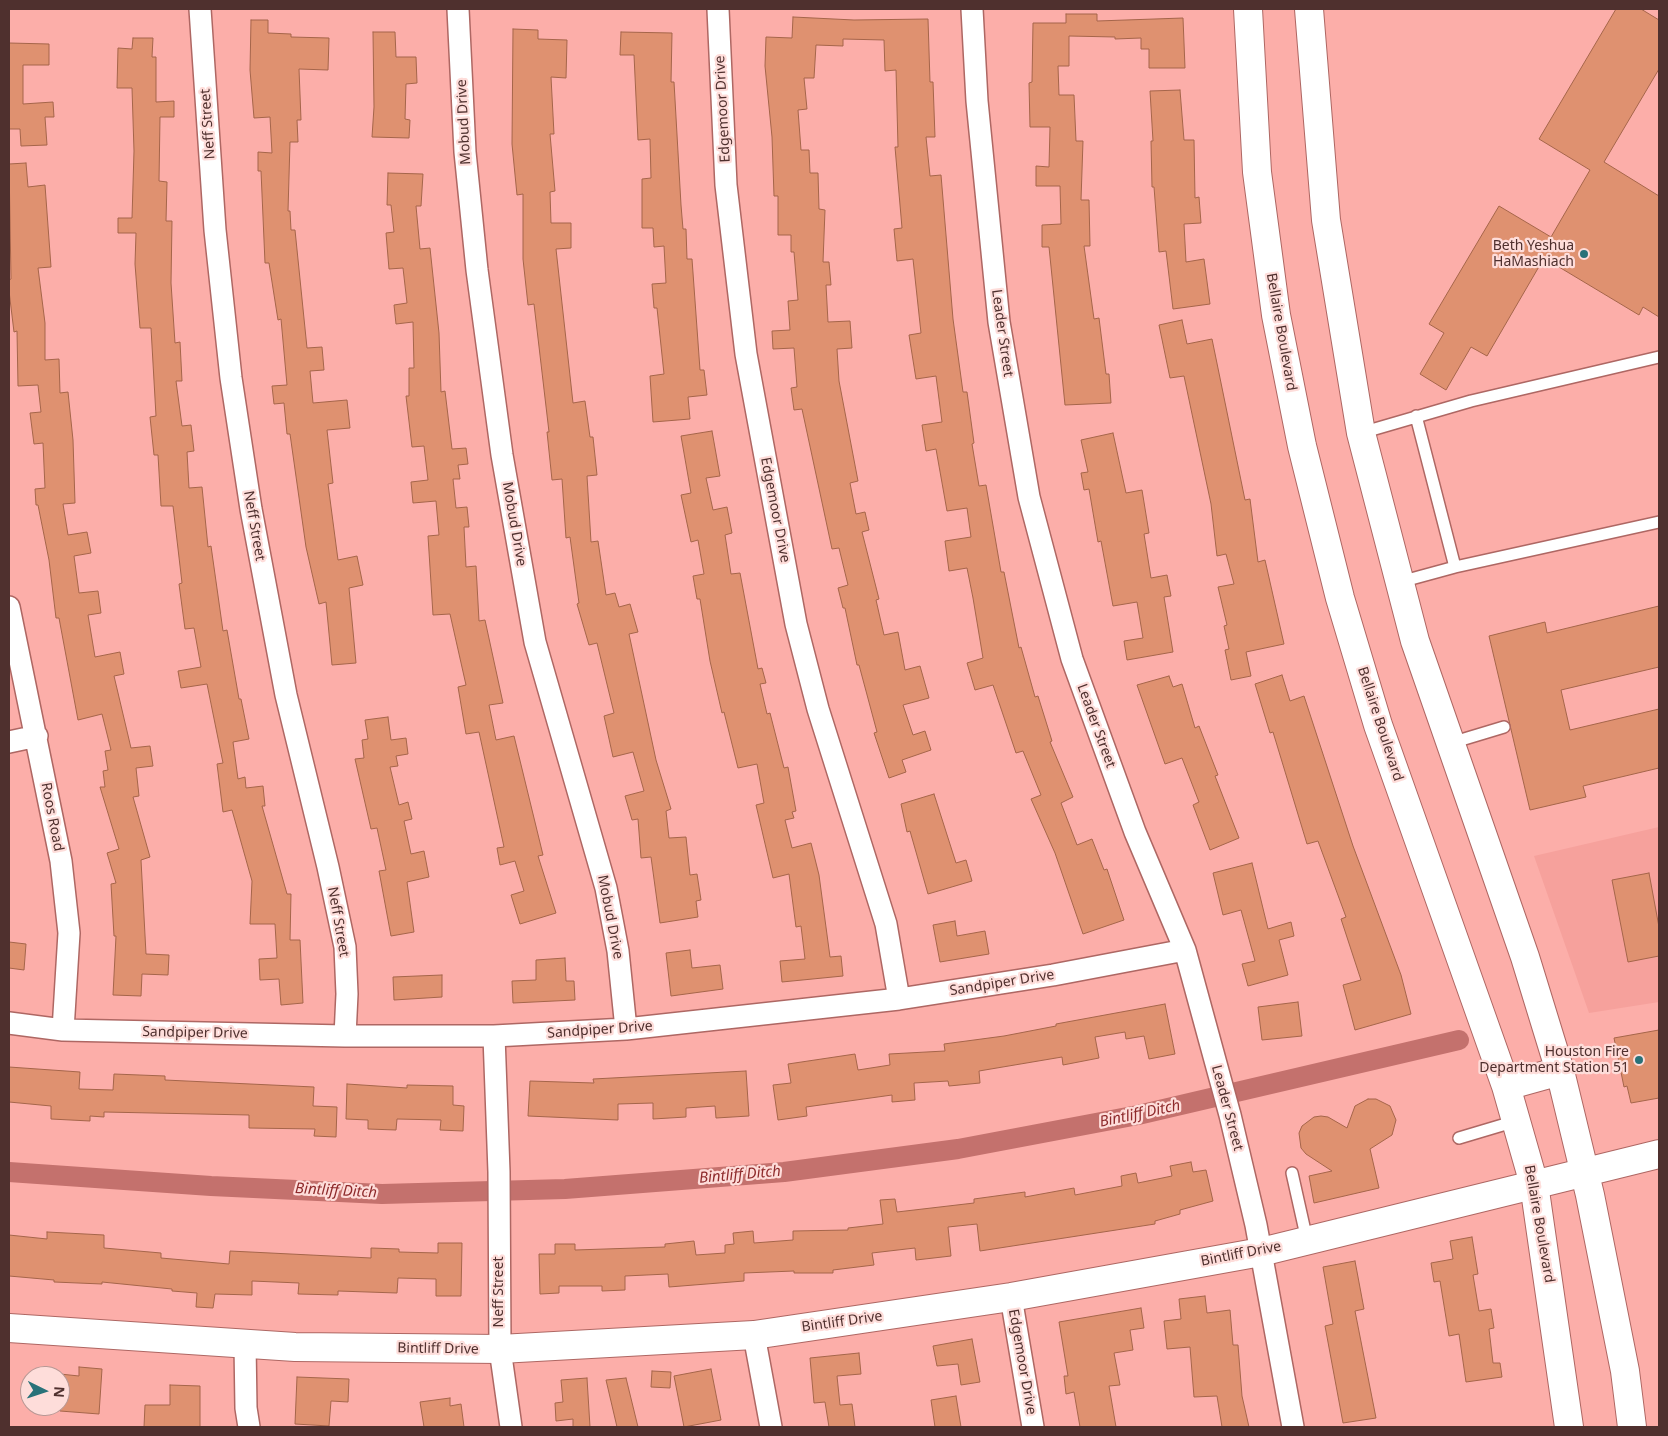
<!DOCTYPE html>
<html>
<head>
<meta charset="utf-8">
<style>
	body { margin:0 }
	#map { position:relative; width:1668px; height:1436px; overflow:hidden; background:#fcaea9; font-family:"Noto Sans",sans-serif }
	canvas { display:block }
	.frame { position:absolute; inset:0; border:10px solid #4f302e; pointer-events:none }
	.north { position:absolute; left:20px; top:1366px; width:50px; height:50px; box-sizing:border-box; background:#feddda; border:1px solid #b89895; border-radius:50%; rotate:94deg; font-size:14px; font-weight:700; line-height:20px; text-align:center; color:#4f302e }
	.north::after { content:''; display:block; margin:auto; width:18px; height:22px; background:#297279; clip-path:polygon(50% 0,100% 100%,50% 72%,0 100%) }
</style>
</head>
<body>
<div id="map">
<canvas width="1668" height="1436"></canvas>
<div class="frame"></div>
<div class="north">N</div>
</div>
<script>
const g = document.querySelector('canvas').getContext('2d');
g.lineJoin = 'round';
function fillPath(path, color) { g.fillStyle = color; g.fill(path, 'evenodd'); }
const shape = rows => new Path2D(rows.map(r => 'M' + r).join(''));
function trace(path, color, width, dash) { g.strokeStyle = color; g.lineWidth = width; g.lineCap = dash ? 'butt' : 'round'; g.setLineDash(dash || []); g.stroke(path); }
function drawText(font, color, halo, rows, align = 'center') {
  g.font = font + ' "Noto Sans",sans-serif'; g.lineWidth = 4.5; g.setLineDash([]); g.textBaseline = 'middle'; g.strokeStyle = halo; g.fillStyle = color; for (const [text, x, y, turn = 0] of rows) {
    g.save(); g.translate(x, y); g.rotate((+turn || 0) * Math.PI / 180); g.textAlign = isNaN(turn) ? turn : align; if (halo) g.strokeText(text, 0, 0); g.fillText(text, 0, 0); g.restore();
  }
}
const built = shape([
	[1659,827,1659,1002,1589,1013,1534,856]
]);
const canal = shape([
	[9,1172,211,1186,382,1194,565,1189,784,1172,958,1149,1138,1115,1459,1040]
]);
const building = shape([
	[1616,9,1641,9,1659,20,1659,69,1604,162,1659,196,1659,317,1643,307,1639,315,1544,258,1487,356,1471,347,1446,390,1420,374,1444,333,1429,324,1499,206,1551,237,1590,170,1539,139,1616,9],
	[1066,14,1097,14,1097,21,1183,18,1185,68,1149,68,1149,49,1141,49,1141,38,1115,39,1115,37,1069,36,1069,66,1058,66,1059,95,1074,95,1076,141,1083,141,1081,200,1089,200,1090,246,1084,246,1094,319,1099,318,1106,374,1109,374,1111,403,1065,405,1049,247,1042,247,1042,225,1061,224,1060,186,1036,186,1036,166,1049,167,1050,127,1030,127,1029,83,1032,82,1033,23,1066,23,1066,14],
	[793,17,854,20,928,19,930,82,933,82,935,137,926,137,930,176,941,175,953,319,963,392,967,392,974,443,972,444,979,486,986,485,1001,572,1004,572,1019,648,1021,647,1035,697,1038,696,1052,741,1050,742,1073,797,1061,803,1077,845,1092,839,1104,870,1107,869,1124,920,1083,934,1055,853,1031,799,1041,795,1023,751,1016,753,993,685,975,690,967,663,983,658,973,598,967,568,949,571,945,541,971,537,967,508,947,511,936,449,926,451,922,425,942,422,936,376,916,379,909,335,921,333,913,259,897,261,894,229,902,228,895,147,898,147,896,70,885,71,884,40,843,39,843,46,816,45,814,78,804,78,807,109,798,110,801,150,809,150,810,173,818,173,819,209,825,210,823,262,829,262,831,285,826,285,828,322,850,321,852,348,837,349,839,381,858,481,850,483,856,514,865,512,869,530,862,532,879,599,876,600,884,635,898,632,905,670,920,666,929,698,903,705,913,735,925,731,931,750,902,760,906,772,889,778,874,733,877,732,859,665,857,665,845,608,843,608,838,588,848,585,839,548,832,549,802,409,794,410,791,388,797,387,794,348,773,349,772,331,790,330,788,301,798,300,794,252,791,252,791,235,778,235,778,196,774,196,772,137,765,66,766,37,792,38,793,17],
	[251,20,268,20,268,33,291,34,291,37,329,38,328,70,299,69,301,120,297,120,298,142,290,142,288,211,290,211,291,230,295,230,307,348,322,347,324,370,310,371,313,403,347,400,350,428,327,430,333,483,328,484,338,560,357,556,363,585,349,588,356,663,332,665,326,602,319,604,306,547,290,434,287,434,284,403,274,404,272,386,287,385,281,319,278,320,269,263,265,263,261,171,258,171,258,152,272,153,270,117,254,118,250,70,251,20],
	[513,29,538,30,538,39,567,40,566,78,551,77,554,134,550,134,555,191,550,192,551,223,571,223,571,248,556,249,573,403,585,401,590,437,593,437,597,475,587,476,591,542,598,541,606,595,615,593,619,607,630,604,638,632,629,634,656,760,671,809,666,811,669,838,686,837,690,875,697,874,701,900,696,901,698,917,660,923,651,857,641,858,638,819,632,820,625,796,644,791,633,752,613,757,604,716,614,713,597,643,589,645,577,604,579,603,570,537,566,538,562,479,552,480,547,432,549,432,534,304,528,305,523,259,523,194,517,195,512,144,513,29],
	[373,32,395,32,396,57,416,57,417,83,406,84,405,119,410,120,409,138,372,137,374,107,373,32],
	[621,32,672,33,671,82,674,82,681,205,683,229,686,229,687,259,692,259,700,370,704,370,707,395,688,397,690,419,653,422,650,376,664,374,657,308,654,308,652,284,666,283,664,246,654,247,653,228,642,228,642,179,651,178,650,139,638,140,634,55,620,55,621,32],
	[133,38,153,38,152,57,156,57,156,102,174,101,174,117,160,117,159,181,167,182,166,221,172,221,171,283,175,343,180,342,182,381,176,381,182,426,191,425,194,451,187,452,189,488,202,487,208,547,211,546,223,631,227,630,239,699,241,699,249,739,233,742,238,779,245,777,246,788,263,786,265,806,262,806,287,894,291,894,290,940,300,940,303,1003,281,1005,279,979,260,980,259,959,277,958,275,924,250,924,252,881,232,810,223,812,217,764,223,763,207,684,181,688,178,671,201,667,194,628,185,629,179,584,182,583,173,506,161,506,158,455,154,455,150,417,156,416,151,328,140,328,135,264,136,233,118,233,118,218,132,218,134,151,132,88,117,88,118,48,132,49,133,38],
	[9,43,49,44,49,65,23,65,23,104,53,102,54,117,45,117,47,145,21,146,20,129,9,129,9,43],
	[1180,90,1184,140,1194,140,1195,198,1199,197,1201,223,1184,224,1186,262,1204,259,1210,304,1173,309,1166,251,1159,252,1154,187,1152,187,1151,141,1153,141,1150,91,1180,90],
	[26,163,28,187,45,185,51,267,38,268,45,323,45,360,59,359,60,393,68,392,73,440,75,503,63,504,68,535,87,532,91,553,74,556,79,593,98,591,101,613,88,615,95,657,120,652,124,674,114,676,131,748,150,746,153,766,136,768,139,796,133,797,150,857,141,860,146,954,169,955,168,975,142,974,141,996,113,995,116,936,114,936,111,884,116,883,107,853,119,849,100,787,105,787,103,771,108,770,105,751,111,750,102,714,78,720,59,618,56,618,49,560,38,505,36,505,35,489,45,488,43,443,34,444,30,413,41,412,38,385,18,386,17,331,14,332,9,291,9,280,11,279,9,164,26,163],
	[388,173,423,174,421,206,416,206,420,249,430,248,439,333,441,392,445,391,452,449,466,448,468,464,458,465,460,479,453,479,456,508,467,507,469,527,464,527,466,567,476,566,479,621,485,620,503,703,489,705,496,740,514,736,543,855,538,856,556,913,520,924,511,895,524,891,515,861,500,865,497,848,504,847,479,732,466,734,458,687,466,685,450,614,433,615,428,536,439,535,436,501,413,503,411,482,428,480,424,446,412,447,406,396,409,396,409,368,414,368,413,322,396,324,394,305,407,303,403,268,389,269,386,233,394,232,391,205,387,205,388,173],
	[1182,320,1187,344,1212,339,1245,500,1250,499,1258,562,1265,560,1284,644,1246,652,1251,676,1231,680,1225,650,1229,649,1224,626,1227,625,1218,587,1234,584,1226,554,1217,556,1211,504,1184,376,1170,378,1159,325,1182,320],
	[712,431,720,476,706,478,713,510,727,507,732,533,725,535,731,574,740,573,758,669,762,668,766,683,760,684,767,714,770,713,784,768,788,767,796,811,792,812,794,818,785,820,792,848,811,843,819,875,830,957,841,956,843,976,782,982,780,961,805,959,801,926,796,927,789,874,773,878,756,805,764,803,757,764,738,768,724,712,722,713,710,661,700,599,697,599,693,576,704,574,698,540,691,542,681,495,691,493,681,436,712,431],
	[1113,433,1126,493,1142,490,1149,533,1144,534,1151,578,1167,575,1171,596,1164,597,1173,652,1127,660,1124,641,1143,638,1137,602,1113,606,1101,541,1098,542,1089,489,1084,490,1081,473,1088,472,1081,440,1113,433],
	[1659,606,1659,667,1561,690,1570,730,1659,709,1659,768,1583,786,1586,797,1530,810,1489,636,1545,622,1547,633,1659,606],
	[1282,675,1290,701,1304,696,1353,846,1401,975,1411,1014,1355,1030,1343,985,1361,980,1341,919,1346,917,1318,841,1307,844,1273,732,1270,733,1255,684,1282,675],
	[1169,676,1173,687,1182,684,1195,728,1199,726,1218,775,1215,776,1239,838,1210,850,1193,805,1199,802,1182,758,1165,764,1137,685,1169,676],
	[388,717,391,740,406,738,408,754,396,756,398,766,390,767,399,805,408,802,412,819,404,821,411,854,424,851,429,877,407,882,414,932,391,936,379,871,386,870,377,828,371,829,355,759,364,758,362,740,368,739,365,720,388,717],
	[934,794,956,863,966,860,972,881,928,894,910,831,907,832,901,804,934,794],
	[1252,863,1268,929,1291,922,1294,936,1279,940,1288,975,1248,986,1242,964,1255,961,1241,910,1223,915,1213,873,1252,863],
	[1649,873,1659,927,1659,956,1628,962,1612,880,1649,873],
	[955,921,957,936,985,931,989,954,940,962,933,925,955,921],
	[9,942,26,944,24,970,9,968,9,942],
	[690,950,692,968,720,965,723,989,671,996,666,953,690,950],
	[565,958,566,981,574,981,575,1000,513,1003,512,981,536,980,536,960,565,958],
	[442,975,442,997,394,1000,393,977,442,975],
	[1298,1002,1302,1036,1262,1040,1258,1007,1298,1002],
	[1165,1004,1175,1054,1149,1059,1144,1036,1126,1039,1125,1032,1095,1037,1099,1058,1063,1065,1062,1057,979,1071,980,1083,949,1086,948,1081,914,1083,915,1100,892,1102,892,1095,806,1107,807,1116,778,1120,773,1085,791,1083,788,1064,855,1054,858,1070,890,1065,889,1054,945,1051,944,1044,1004,1036,1056,1026,1056,1024,1165,1004],
	[1659,1030,1659,1098,1631,1103,1627,1086,1624,1087,1614,1038,1659,1030],
	[9,1067,80,1072,79,1089,113,1090,114,1074,165,1076,165,1080,314,1087,313,1106,337,1107,336,1137,314,1136,315,1129,249,1128,249,1115,104,1112,104,1117,90,1116,90,1121,51,1119,51,1106,9,1102,9,1067],
	[746,1071,749,1116,716,1118,715,1106,686,1108,686,1117,653,1119,653,1103,618,1104,618,1120,528,1116,530,1081,594,1083,593,1079,746,1071],
	[347,1084,407,1088,407,1085,453,1086,453,1105,464,1106,463,1131,440,1130,441,1120,397,1119,396,1130,368,1129,368,1120,346,1119,347,1084],
	[1368,1099,1376,1099,1390,1106,1396,1120,1392,1135,1370,1149,1379,1188,1314,1203,1309,1176,1332,1171,1306,1154,1301,1148,1299,1133,1302,1126,1314,1117,1321,1116,1328,1117,1347,1128,1355,1106,1368,1099],
	[1191,1162,1193,1172,1206,1170,1213,1201,1180,1210,1180,1214,1155,1221,1155,1224,980,1251,977,1224,948,1227,951,1256,916,1260,915,1248,872,1253,874,1265,833,1270,833,1273,794,1273,794,1271,744,1273,744,1281,669,1287,668,1274,625,1276,625,1290,602,1291,602,1286,559,1286,559,1293,540,1294,539,1254,555,1254,555,1244,575,1244,575,1250,665,1247,665,1244,694,1241,696,1255,725,1253,725,1245,734,1244,733,1233,753,1231,754,1243,793,1240,793,1231,848,1230,848,1228,883,1224,880,1200,895,1199,897,1212,974,1203,974,1199,1025,1192,1025,1197,1074,1188,1075,1195,1122,1186,1121,1176,1136,1173,1138,1183,1172,1176,1170,1166,1191,1162],
	[47,1232,104,1235,104,1248,161,1253,161,1258,229,1264,230,1251,371,1258,371,1248,399,1249,399,1252,438,1253,438,1243,462,1243,461,1296,436,1296,436,1279,398,1278,397,1293,338,1291,338,1295,298,1294,299,1283,252,1281,252,1295,215,1294,213,1308,196,1307,197,1293,172,1291,172,1289,102,1282,102,1284,54,1282,54,1280,9,1276,9,1235,47,1239,47,1232],
	[1472,1237,1478,1274,1473,1275,1479,1311,1491,1309,1494,1328,1489,1329,1493,1363,1500,1363,1502,1377,1466,1382,1459,1334,1449,1336,1440,1281,1434,1282,1431,1263,1453,1259,1450,1241,1472,1237],
	[1355,1261,1364,1309,1355,1311,1376,1418,1343,1423,1325,1326,1333,1324,1323,1267,1355,1261],
	[1205,1296,1207,1313,1230,1310,1233,1345,1238,1345,1242,1396,1249,1427,1222,1427,1217,1396,1194,1397,1190,1347,1167,1349,1164,1321,1181,1319,1179,1299,1205,1296],
	[1141,1308,1144,1328,1130,1330,1133,1350,1114,1353,1120,1385,1109,1386,1116,1427,1080,1427,1074,1392,1066,1394,1064,1376,1068,1376,1059,1322,1141,1308],
	[972,1339,980,1382,961,1385,958,1364,937,1366,933,1346,972,1339],
	[859,1353,861,1374,837,1376,840,1405,852,1404,855,1427,829,1427,825,1402,814,1403,810,1358,859,1353],
	[79,1367,102,1369,99,1414,60,1411,60,1374,79,1376,79,1367],
	[711,1369,721,1420,684,1427,674,1376,711,1369],
	[652,1371,671,1372,670,1388,651,1387,652,1371],
	[297,1377,349,1379,348,1402,331,1401,329,1426,295,1424,297,1377],
	[587,1378,590,1427,573,1427,573,1419,556,1421,555,1403,563,1402,561,1380,587,1378],
	[626,1378,638,1427,617,1427,606,1380,626,1378],
	[170,1385,200,1386,200,1427,144,1427,145,1405,170,1405,170,1385],
	[956,1396,961,1427,935,1427,931,1400,956,1396],
	[450,1398,450,1406,461,1404,464,1427,424,1427,420,1402,450,1398]
]);
const service = shape([
	[1416,416,1455,567],
	[1361,433,1471,401,1659,357],
	[1400,582,1455,567,1659,522],
	[1451,743,1504,727],
	[1459,1138,1516,1121],
	[1292,1173,1307,1240]
]);
const minor = shape([
	[200,9,215,230,231,378,251,509,286,695,328,867,345,947,347,994,345,1036],
	[458,9,465,152,477,270,502,455,535,642,606,888,618,951,626,1029],
	[718,9,726,185,746,354,796,624,818,709,886,924,899,999],
	[972,9,977,101,999,322,1029,497,1072,659,1135,832,1185,950,1230,1115,1256,1225,1293,1427],
	[9,607,61,861,69,933,63,1030],
	[9,742,37,736],
	[9,1023,63,1030,345,1036,494,1036,626,1029,899,999,1053,975,1185,950],
	[494,1036,499,1172,500,1349,511,1427],
	[1011,1297,1033,1427],
	[754,1335,771,1427],
	[245,1344,246,1408,249,1427]
]);
const tertiary = shape([
	[9,1328,295,1347,500,1349,754,1335,1011,1297,1261,1252,1659,1154]
]);
const primary = shape([
	[1248,9,1257,172,1276,315,1302,446,1340,598,1378,725,1506,1086,1534,1184,1569,1427],
	[1309,9,1326,220,1361,433,1415,641,1525,957,1560,1071,1590,1195,1625,1371,1632,1427],
	[1506,1086,1560,1071]
]);
const markers = [
	[1584,254,5,"#297279"],
	[1639,1060,5,"#297279"]
];
const streetNames = [
	["Edgemoor Drive",723,109,-93],
	["Mobud Drive",464,122,-93],
	["Neff Street",208,124,-94],
	["Bellaire Boulevard",1281,332,80],
	["Leader Street",1002,333,82],
	["Edgemoor Drive",775,510,79],
	["Mobud Drive",514,524,80],
	["Neff Street",254,526,80],
	["Bellaire Boulevard",1380,724,72],
	["Leader Street",1096,726,70],
	["Roos Road",52,817,79],
	["Mobud Drive",610,917,79],
	["Neff Street",338,922,80],
	["Sandpiper Drive",1002,983,-9],
	["Sandpiper Drive",600,1030,-4],
	["Sandpiper Drive",195,1033,1],
	["Leader Street",1227,1108,75],
	["Bellaire Boulevard",1539,1224,80],
	["Bintliff Drive",1241,1254,-11],
	["Neff Street",499,1292,-90],
	["Bintliff Drive",842,1322,-8],
	["Bintliff Drive",438,1349,1],
	["Edgemoor Drive",1022,1362,80]
];
const poiNames = [
	["Beth Yeshua",1574,246],
	["HaMashiach",1574,262],
	["Houston Fire",1629,1052],
	["Department Station 51",1629,1068]
];
const waterNames = [
	["Bintliff Ditch",1140,1114,-12],
	["Bintliff Ditch",740,1175,-5],
	["Bintliff Ditch",336,1191,3]
];
fillPath(built, '#f6a19c');
trace(canal, '#c4716d', 20);
fillPath(building, '#df9170');
trace(building, '#a5654a', 1);
trace(service, '#ae6763', 14);
trace(minor, '#ae6763', 24);
trace(tertiary, '#ae6763', 30);
trace(primary, '#ae6763', 30);
trace(service, '#fff', 11);
trace(minor, '#fff', 21);
trace(tertiary, '#fff', 28);
trace(primary, '#fff', 28);
for (const [x, y, r, color] of markers) { const dot = new Path2D(); dot.arc(x, y, r, 0, 2 * Math.PI); g.fillStyle = color; g.fill(dot); trace(dot, '#feddda', 2); }
drawText('14px', '#4f302e', '#feddda', streetNames);
drawText('14px', '#4f302e', '#feddda', poiNames, 'right');
drawText('italic 15px', '#8e2a2b', '#feddda', waterNames);
</script>
</body>
</html>
